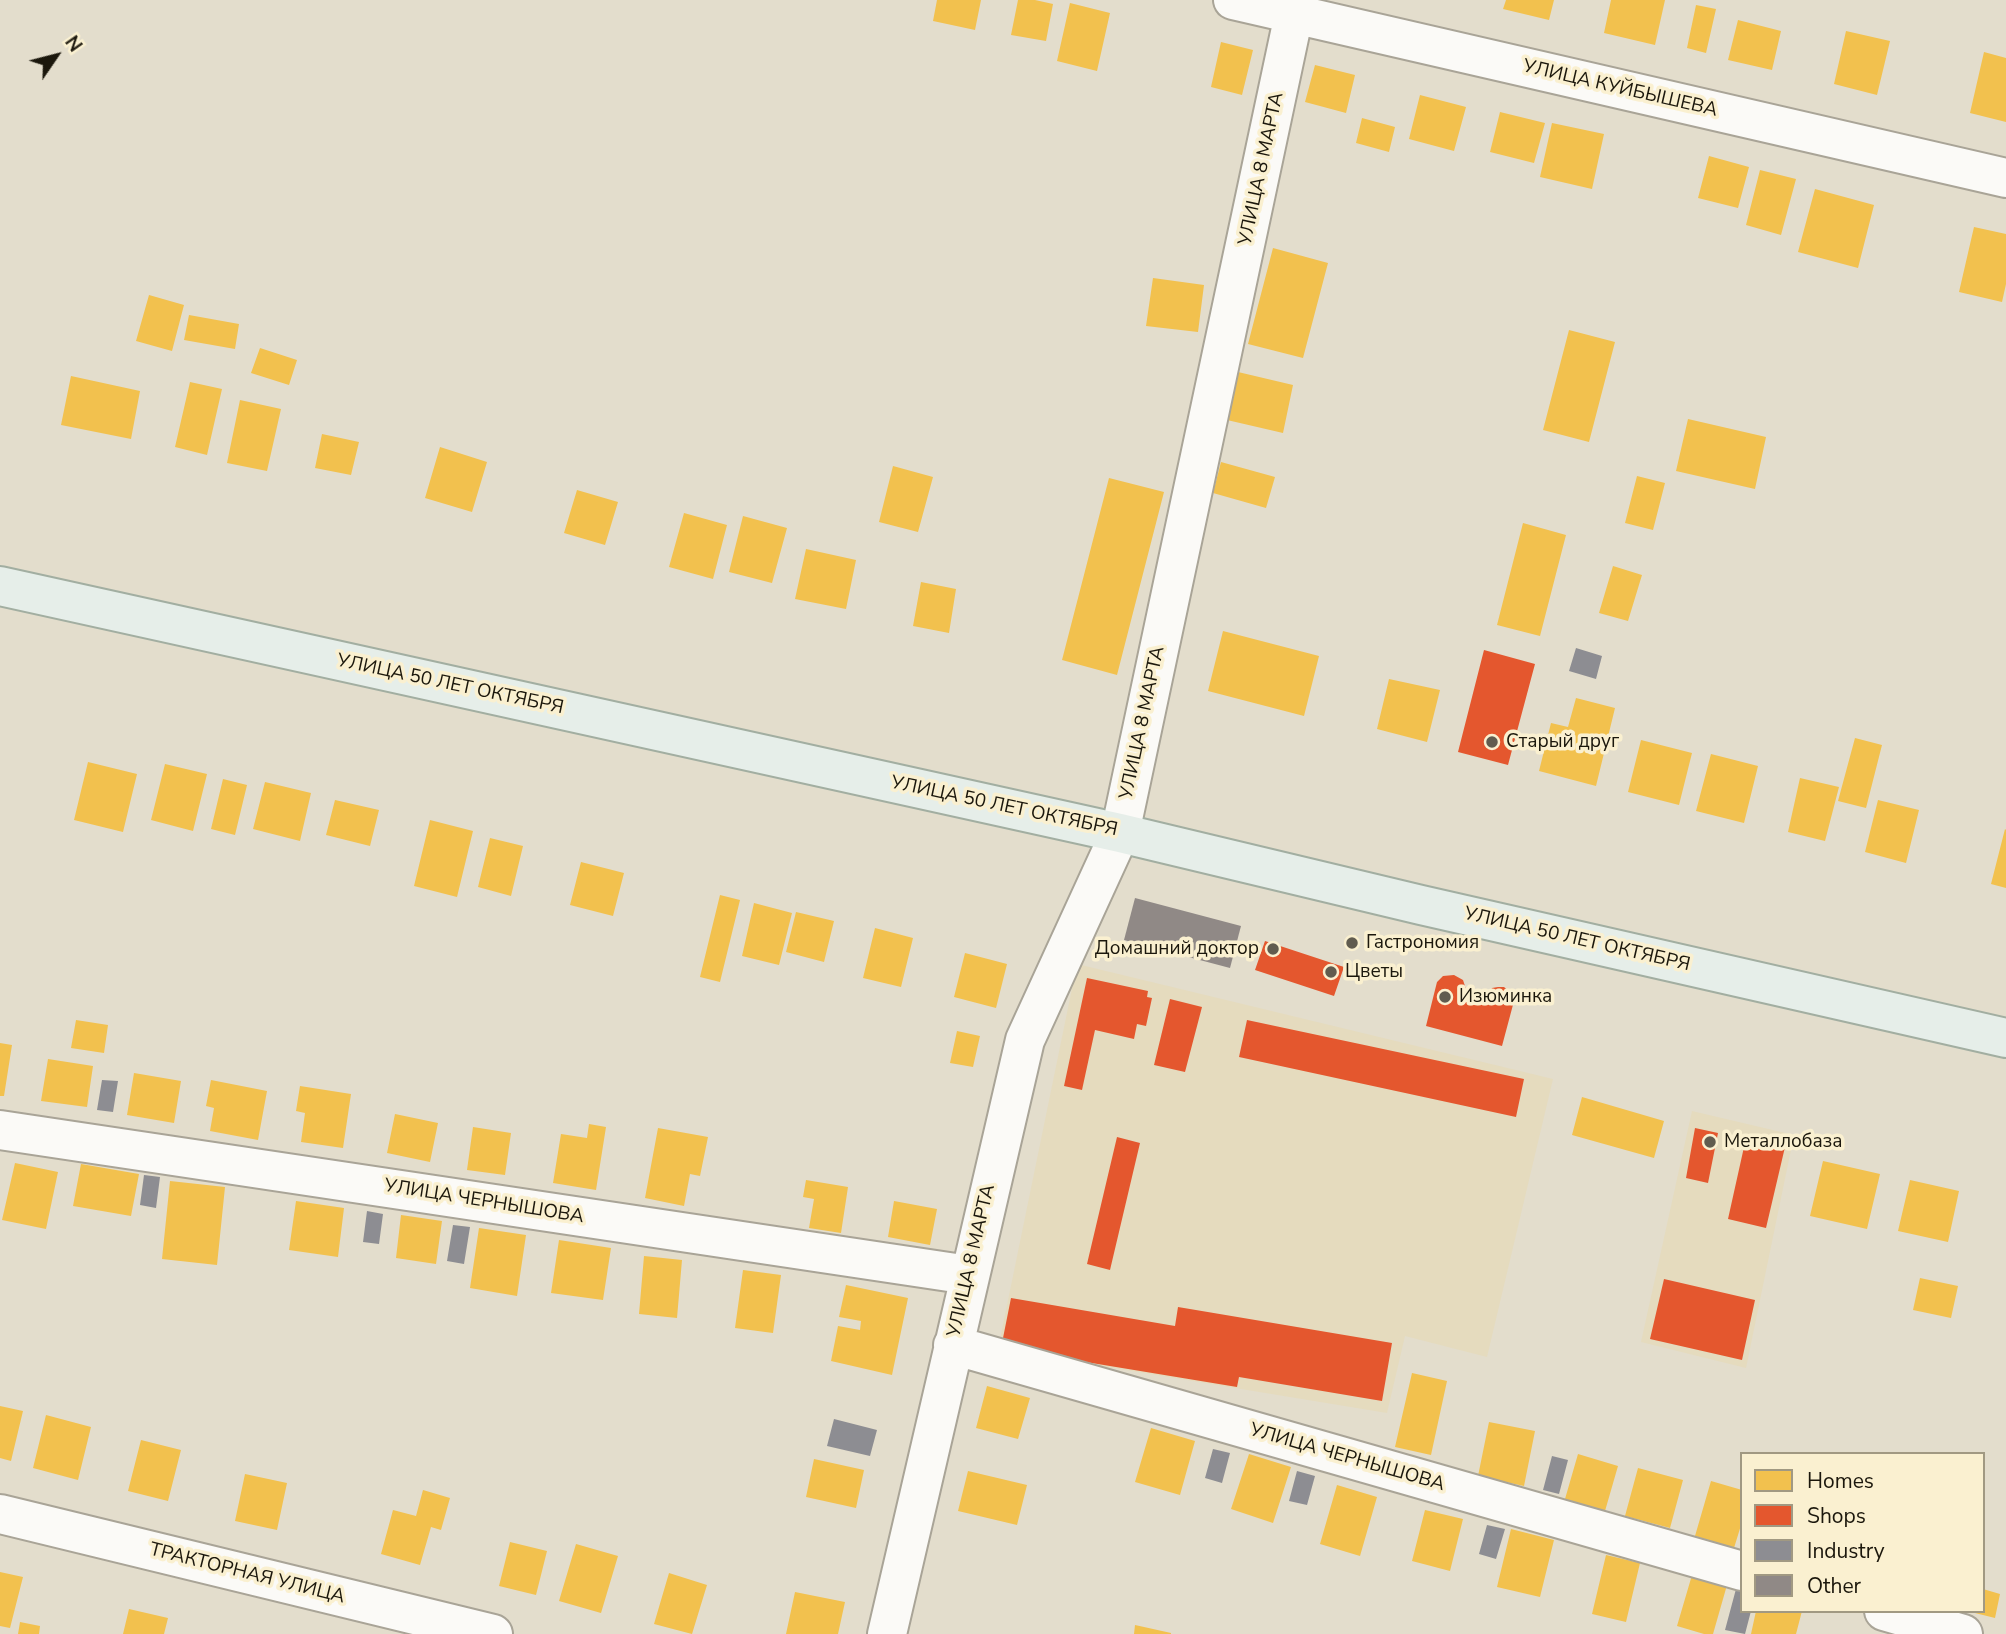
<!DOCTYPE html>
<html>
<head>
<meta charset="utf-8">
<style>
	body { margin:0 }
	#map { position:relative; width:2006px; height:1634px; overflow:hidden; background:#e3ddcc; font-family:"Nunito Sans",sans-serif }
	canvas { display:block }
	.legend { position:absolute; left:1740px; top:1452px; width:245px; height:161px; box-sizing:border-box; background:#faf0d0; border:2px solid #a19982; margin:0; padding:9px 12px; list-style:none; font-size:21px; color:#1b170c }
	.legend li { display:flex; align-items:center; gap:14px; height:35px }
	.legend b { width:35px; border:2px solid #a19982 }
	.north { position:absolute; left:21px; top:21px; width:70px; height:70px; -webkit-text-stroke:5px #faf0d0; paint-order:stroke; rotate:55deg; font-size:19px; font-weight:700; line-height:28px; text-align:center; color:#1b170c }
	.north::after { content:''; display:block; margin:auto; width:24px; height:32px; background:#1b170c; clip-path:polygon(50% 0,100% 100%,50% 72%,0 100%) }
</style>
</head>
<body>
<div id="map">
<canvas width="2006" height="1634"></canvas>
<ul class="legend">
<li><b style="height:19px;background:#f2c14e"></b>Homes</li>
<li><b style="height:19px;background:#e4572e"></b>Shops</li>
<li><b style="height:19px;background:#8d8d92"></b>Industry</li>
<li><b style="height:19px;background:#908986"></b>Other</li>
</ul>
<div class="north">N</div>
</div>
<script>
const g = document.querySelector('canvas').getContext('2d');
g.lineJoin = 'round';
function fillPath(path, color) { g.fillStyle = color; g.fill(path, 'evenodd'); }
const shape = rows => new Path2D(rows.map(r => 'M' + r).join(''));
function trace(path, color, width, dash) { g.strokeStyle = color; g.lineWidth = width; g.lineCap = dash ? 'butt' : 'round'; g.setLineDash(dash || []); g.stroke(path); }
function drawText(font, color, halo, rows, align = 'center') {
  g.font = font + ' "Nunito Sans",sans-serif'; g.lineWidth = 7; g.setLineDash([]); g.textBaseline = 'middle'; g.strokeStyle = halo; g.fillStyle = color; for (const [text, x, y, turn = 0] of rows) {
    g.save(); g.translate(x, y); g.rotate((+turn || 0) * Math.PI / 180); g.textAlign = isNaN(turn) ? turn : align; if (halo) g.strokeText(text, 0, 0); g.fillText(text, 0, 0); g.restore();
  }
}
const built = shape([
	[1077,964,1553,1079,1487,1357,1405,1336,1387,1413,998,1349],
	[1692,1111,1794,1135,1746,1368,1641,1342]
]);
const homes = shape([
	[937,0,981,0,975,30,933,21],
	[1018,0,1035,0,1053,4,1046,41,1011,35],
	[1506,0,1554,0,1549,20,1503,9],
	[1611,0,1665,0,1655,45,1604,33],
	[1070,3,1110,13,1097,71,1057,61],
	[1696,5,1716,9,1706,53,1687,48],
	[1738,20,1781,31,1772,70,1728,60],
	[1846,31,1890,41,1877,95,1834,84],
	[1221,42,1253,50,1242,95,1211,87],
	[1984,52,2006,58,2006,122,1970,113],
	[1315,65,1355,75,1346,113,1305,102],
	[1420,95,1466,107,1454,151,1409,139],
	[1500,112,1545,123,1534,163,1490,152],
	[1362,118,1395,127,1389,152,1356,143],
	[1552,123,1604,134,1592,189,1540,177],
	[1709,156,1749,167,1738,208,1698,198],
	[1760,170,1796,179,1781,235,1746,225],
	[1815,189,1874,205,1858,268,1798,252],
	[1974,227,2006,234,2006,284,2002,302,1959,292],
	[1273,248,1328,263,1303,358,1248,344],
	[1153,278,1204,285,1198,332,1146,326],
	[149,295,184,305,172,351,136,341],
	[189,315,239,324,235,349,184,340],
	[1569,330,1615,342,1589,442,1543,430],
	[260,348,297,360,289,385,251,373],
	[1238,372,1293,385,1283,433,1227,420],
	[71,376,140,391,131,439,61,425],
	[190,382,222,389,207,455,175,447],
	[240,400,281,409,267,471,227,463],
	[1688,419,1766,437,1755,489,1676,471],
	[322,434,359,442,351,475,315,468],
	[440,447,487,462,472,512,425,498],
	[1221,462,1275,477,1266,508,1213,493],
	[893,466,933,477,918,532,879,522],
	[1637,476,1665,483,1653,530,1625,523],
	[1109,478,1164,492,1117,675,1062,660],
	[577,490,618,502,605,545,564,533],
	[684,513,727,525,713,579,669,567],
	[743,516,787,528,772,583,729,572],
	[1523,523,1566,535,1540,636,1497,625],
	[806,549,856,560,846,609,795,599],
	[1613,566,1642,575,1628,621,1599,613],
	[921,582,956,589,949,633,913,626],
	[1223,631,1319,656,1304,716,1208,691],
	[1389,679,1440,690,1427,742,1377,729],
	[1576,698,1615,708,1596,786,1539,771,1551,723,1568,727],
	[1855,738,1882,745,1866,808,1838,801],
	[1641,740,1692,753,1679,805,1628,792],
	[1711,754,1758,766,1744,823,1696,811],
	[88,762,137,774,123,832,74,820],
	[165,764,207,774,193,831,151,820],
	[1800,778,1839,787,1825,841,1788,832],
	[223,779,247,785,235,835,211,829],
	[265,782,311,793,300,841,253,829],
	[335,800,379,810,370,846,326,835],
	[1878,800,1919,810,1906,863,1865,852],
	[430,820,473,831,457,897,414,886],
	[2005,829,2006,830,2006,888,1991,884],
	[490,838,523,846,511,896,478,887],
	[581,862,624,873,613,916,570,905],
	[720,895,740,900,720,982,700,977],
	[754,903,792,913,779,965,742,956],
	[796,912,834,921,824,962,786,952],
	[875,928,913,938,901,987,863,978],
	[965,953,1007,964,996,1008,954,997],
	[76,1020,108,1025,104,1053,71,1048],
	[957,1031,980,1036,973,1067,950,1063],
	[0,1043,12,1045,4,1096,0,1096],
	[48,1059,93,1066,87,1107,41,1101],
	[134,1073,181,1081,174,1123,127,1115],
	[211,1080,267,1091,258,1140,210,1131,214,1108,206,1106],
	[300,1086,351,1094,343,1148,301,1142,305,1113,296,1111],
	[1582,1097,1664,1121,1654,1158,1572,1135],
	[395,1114,438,1123,430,1162,387,1153],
	[589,1124,606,1127,596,1190,553,1183,561,1134,587,1138],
	[473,1127,511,1133,505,1175,467,1170],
	[658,1128,708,1137,700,1176,690,1174,684,1206,645,1198],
	[1823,1161,1880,1174,1867,1229,1810,1216],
	[15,1163,58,1172,46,1229,2,1220],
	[81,1164,139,1174,131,1216,73,1206],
	[806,1180,848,1187,841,1233,809,1228,814,1199,803,1197],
	[1910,1180,1959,1191,1948,1242,1898,1231],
	[170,1181,225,1187,217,1265,162,1259],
	[296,1201,344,1208,338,1257,289,1250],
	[894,1201,937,1209,930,1245,888,1237],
	[401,1215,442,1221,436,1264,396,1258],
	[479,1228,526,1235,517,1296,470,1288],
	[559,1240,611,1248,603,1300,551,1293],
	[644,1256,682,1260,677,1318,639,1314],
	[743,1270,781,1275,773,1333,735,1328],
	[1920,1278,1958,1286,1951,1318,1913,1310],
	[846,1285,908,1298,892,1375,831,1361,838,1326,860,1330,861,1321,839,1317],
	[1412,1373,1447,1381,1431,1455,1395,1447],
	[987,1386,1030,1398,1018,1439,976,1428],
	[0,1406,23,1411,11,1461,0,1458],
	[46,1415,91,1427,78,1480,33,1468],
	[1489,1422,1535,1431,1524,1486,1478,1476],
	[1151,1428,1195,1441,1180,1495,1135,1482],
	[141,1440,181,1450,168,1501,128,1491],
	[1249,1454,1291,1467,1273,1523,1231,1509],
	[1578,1454,1618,1466,1605,1511,1565,1499],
	[814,1459,864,1470,856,1508,806,1497],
	[1638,1468,1683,1480,1670,1528,1625,1516],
	[968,1471,1027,1485,1017,1525,958,1511],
	[245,1474,287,1483,277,1530,235,1521],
	[1711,1481,1742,1490,1742,1522,1734,1548,1695,1536],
	[1337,1485,1377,1497,1360,1556,1320,1544],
	[423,1490,450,1498,441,1530,431,1527,420,1565,381,1554,393,1510,416,1516],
	[1425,1510,1463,1519,1450,1571,1412,1561],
	[1511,1529,1554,1540,1540,1597,1497,1587],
	[510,1542,547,1551,536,1595,499,1586],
	[576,1544,618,1556,601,1613,559,1601],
	[1606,1555,1640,1563,1626,1622,1592,1614],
	[0,1572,23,1577,10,1628,0,1626],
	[669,1573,707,1585,692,1634,654,1624],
	[1692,1575,1727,1585,1713,1634,1704,1634,1677,1626],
	[1983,1589,2000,1594,1995,1618,1971,1612,1983,1611],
	[795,1592,845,1602,838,1634,786,1634],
	[129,1609,168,1618,164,1634,123,1634],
	[1756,1611,1802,1611,1796,1634,1751,1634],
	[20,1622,40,1626,39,1634,18,1634],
	[1135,1625,1171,1633,1171,1634,1134,1634]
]);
const shops = shape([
	[1484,650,1535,664,1508,765,1458,752],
	[1265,941,1344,967,1334,996,1255,970],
	[1454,975,1463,980,1466,989,1465,996,1485,1001,1492,988,1498,987,1504,987,1511,993,1514,1001,1502,1046,1426,1026,1437,982,1443,976],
	[1087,978,1148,991,1147,997,1152,998,1146,1026,1137,1024,1134,1039,1095,1030,1082,1090,1064,1086],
	[1170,999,1202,1007,1185,1072,1154,1065],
	[1247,1020,1524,1079,1516,1117,1239,1057],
	[1695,1128,1718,1133,1708,1183,1686,1178],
	[1117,1137,1140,1143,1110,1270,1087,1264],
	[1746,1138,1785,1147,1766,1228,1728,1219],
	[1664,1279,1755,1300,1742,1360,1650,1339],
	[1011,1298,1175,1326,1178,1307,1392,1343,1382,1401,1239,1377,1237,1387,1001,1348]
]);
const industry = shape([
	[1576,648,1602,656,1596,679,1569,671],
	[102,1080,118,1081,113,1112,97,1110],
	[144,1175,160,1177,156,1208,140,1205],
	[367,1211,383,1214,379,1244,363,1242],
	[453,1225,470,1227,464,1264,447,1261],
	[834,1419,877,1430,870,1456,827,1446],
	[1213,1449,1230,1453,1222,1483,1205,1478],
	[1552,1456,1568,1460,1559,1494,1543,1490],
	[1297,1471,1315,1476,1307,1505,1289,1501],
	[1487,1525,1505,1529,1496,1559,1479,1554],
	[1736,1589,1742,1590,1742,1611,1751,1611,1745,1634,1725,1630]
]);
const building = shape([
	[1135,898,1241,926,1230,968,1124,940]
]);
const minor = shape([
	[1233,0,2006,178],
	[0,1130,969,1275],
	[953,1345,1742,1571],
	[0,1514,493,1634],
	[1884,1611,1963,1634],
	[887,1634,1025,1040,1120,833,1297,0]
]);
const major = shape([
	[0,586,1120,833,1421,905,2006,1038]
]);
const markers = [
	[1492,742,7,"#615c4f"],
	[1352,943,7,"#615c4f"],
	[1273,949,7,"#615c4f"],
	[1331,972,7,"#615c4f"],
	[1445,997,7,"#615c4f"],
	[1710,1142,7,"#615c4f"]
];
const streetNames = [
	["УЛИЦА КУЙБЫШЕВА",1620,89,13],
	["УЛИЦА 8 МАРТА",1262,169,-78],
	["УЛИЦА 50 ЛЕТ ОКТЯБРЯ",450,685,12],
	["УЛИЦА 8 МАРТА",1143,723,-78],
	["УЛИЦА 50 ЛЕТ ОКТЯБРЯ",1004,807,12],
	["УЛИЦА 50 ЛЕТ ОКТЯБРЯ",1577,940,13],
	["УЛИЦА ЧЕРНЫШОВА",484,1202,9],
	["УЛИЦА 8 МАРТА",972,1261,-77],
	["УЛИЦА ЧЕРНЫШОВА",1347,1458,16],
	["ТРАКТОРНАЯ УЛИЦА",247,1574,14]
];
const poiNames = [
	["Старый друг",1506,742],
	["Гастрономия",1366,943],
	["Домашний доктор",1259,949,"right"],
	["Цветы",1345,972],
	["Изюминка",1459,997],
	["Металлобаза",1724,1142]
];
fillPath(built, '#e5dbbe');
fillPath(homes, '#f2c14e');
fillPath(shops, '#e4572e');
fillPath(industry, '#8d8d92');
fillPath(building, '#908986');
trace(minor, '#a9a497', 42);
trace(major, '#a2aea1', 42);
trace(minor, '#fbfaf7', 38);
trace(major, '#e6eee9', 38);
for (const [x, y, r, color] of markers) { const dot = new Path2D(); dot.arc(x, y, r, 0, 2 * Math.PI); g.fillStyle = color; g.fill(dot); trace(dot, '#faf0d0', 2.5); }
drawText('19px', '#1b170c', '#faf0d0', streetNames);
drawText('19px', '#1b170c', '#faf0d0', poiNames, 'left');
</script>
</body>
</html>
